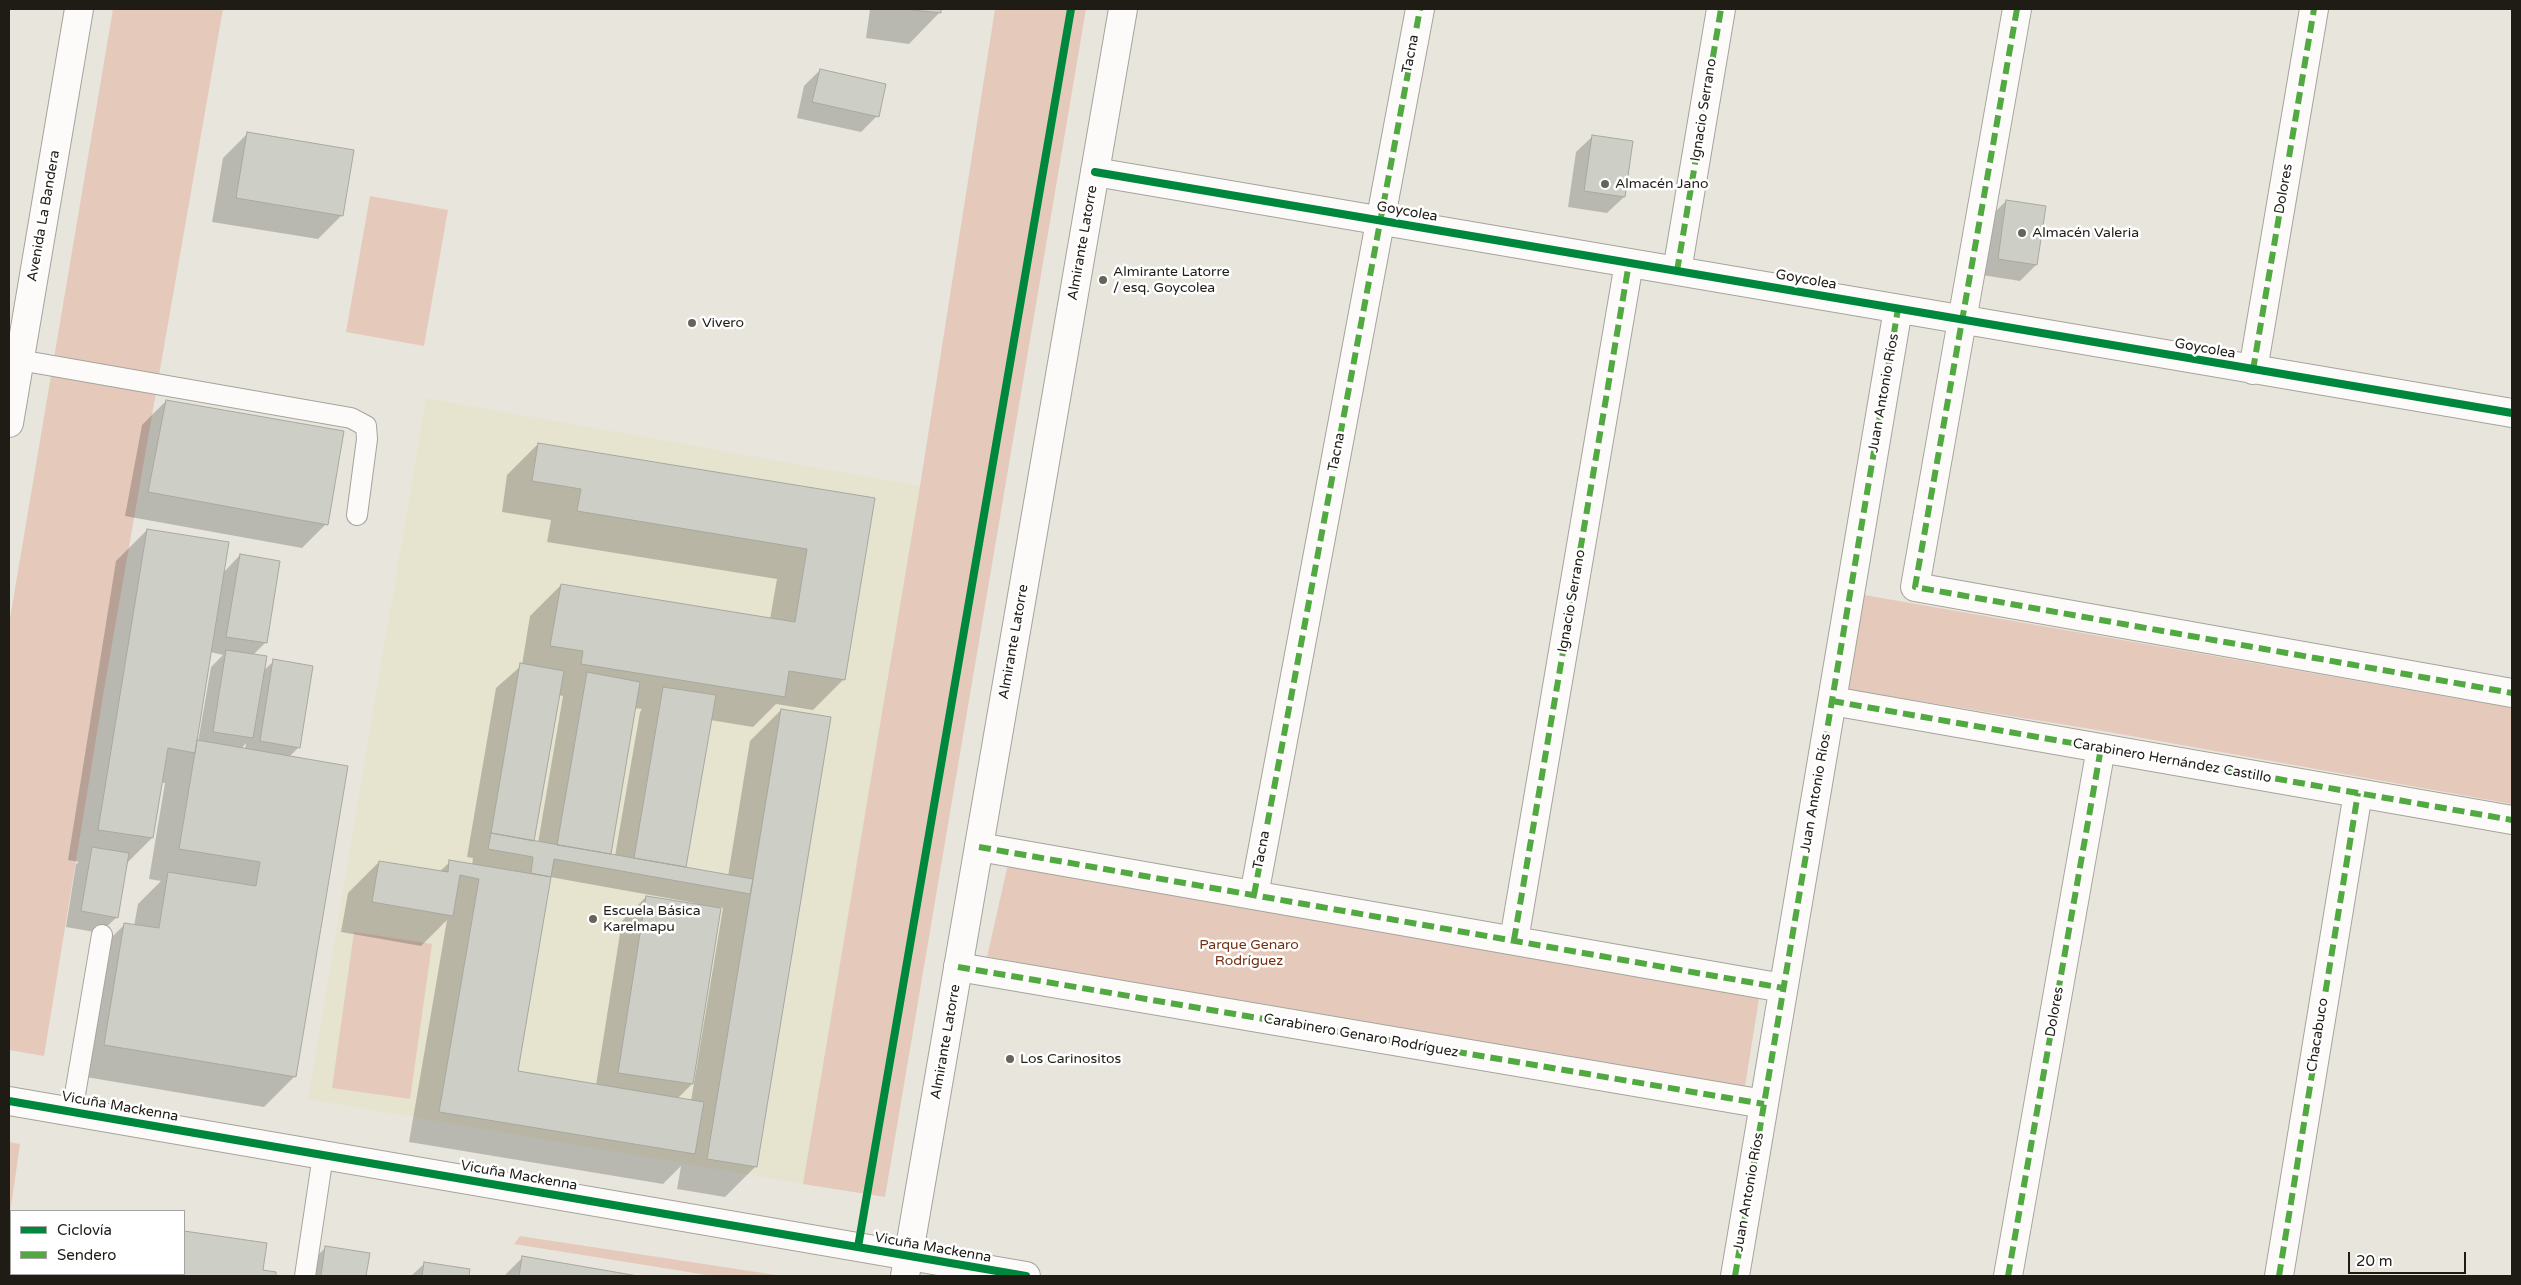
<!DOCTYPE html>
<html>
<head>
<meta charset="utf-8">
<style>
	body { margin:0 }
	#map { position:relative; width:2521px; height:1285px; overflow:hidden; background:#e8e6dc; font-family:"Varela Round",sans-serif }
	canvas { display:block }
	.frame { position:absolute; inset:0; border:10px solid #1e1c15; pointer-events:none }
	.legend { position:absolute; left:10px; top:1210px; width:175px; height:65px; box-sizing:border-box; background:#fff; border:1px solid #a5a4a1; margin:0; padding:6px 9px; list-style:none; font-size:15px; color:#1e1c15 }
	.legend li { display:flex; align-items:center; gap:10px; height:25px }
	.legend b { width:25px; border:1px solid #a5a4a1 }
	.scale { position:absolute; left:2348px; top:1252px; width:118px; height:22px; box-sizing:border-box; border:2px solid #1e1c15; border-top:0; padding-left:6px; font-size:15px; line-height:18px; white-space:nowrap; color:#1e1c15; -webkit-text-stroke:4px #fff; paint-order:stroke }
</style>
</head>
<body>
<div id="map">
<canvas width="2521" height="1285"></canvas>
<div class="frame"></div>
<ul class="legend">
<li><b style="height:6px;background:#00873e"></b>Ciclovía</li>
<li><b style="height:6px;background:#52a942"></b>Sendero</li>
</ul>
<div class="scale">20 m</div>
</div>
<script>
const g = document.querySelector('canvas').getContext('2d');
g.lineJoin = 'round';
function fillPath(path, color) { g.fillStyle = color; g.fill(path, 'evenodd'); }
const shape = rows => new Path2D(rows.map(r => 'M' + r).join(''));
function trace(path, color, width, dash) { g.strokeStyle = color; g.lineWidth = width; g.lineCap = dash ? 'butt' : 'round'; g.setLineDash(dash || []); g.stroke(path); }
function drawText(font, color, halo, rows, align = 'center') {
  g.font = font + ' "Varela Round",sans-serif'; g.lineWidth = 5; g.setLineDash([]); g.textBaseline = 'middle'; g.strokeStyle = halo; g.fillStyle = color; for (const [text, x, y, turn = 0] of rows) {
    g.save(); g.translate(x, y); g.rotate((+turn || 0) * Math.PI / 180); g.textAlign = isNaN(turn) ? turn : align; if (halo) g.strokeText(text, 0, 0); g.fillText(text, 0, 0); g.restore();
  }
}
const built = shape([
	[426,398,920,486,803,1184,308,1099]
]);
const green = shape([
	[113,9,223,9,104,690,44,1056,9,1050,9,624],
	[995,9,1086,9,885,1197,803,1184,920,486],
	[370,196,448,210,424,346,346,332],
	[1859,594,2512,708,2512,804,2103,731,1845,689],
	[1008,864,1760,993,1745,1086,987,957],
	[354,932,432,944,410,1099,332,1088],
	[9,1142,20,1144,9,1221],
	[520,1236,783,1276,713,1276,514,1244]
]);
const shadow = shape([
	[870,9,940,9,939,13,909,44,866,38],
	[820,70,877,116,861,132,797,118,804,86],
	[247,134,342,215,318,239,212,222,223,158],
	[1593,136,1624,197,1607,213,1568,207,1576,152],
	[2006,201,2036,265,2020,281,1982,275,1990,217],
	[166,401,326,524,302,548,125,516,142,425],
	[538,444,873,499,844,679,813,710,776,704,753,727,710,720,683,868,728,876,750,741,781,710,756,1166,725,1197,677,1189,681,1166,663,1184,409,1142,447,920,421,946,341,932,348,893,379,862,439,872,450,862,472,866,473,858,467,857,496,688,522,665,530,616,561,585,770,619,777,579,547,542,551,520,502,512,507,475],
	[558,695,563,696,538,843,533,842],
	[634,708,642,709,640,712,615,856,608,855],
	[550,877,695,903,695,905,646,897,622,921,596,1085,516,1072],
	[720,907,723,908,691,1101,677,1099,692,1084],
	[147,530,223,573,240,555,266,642,253,655,263,671,274,661,299,747,289,757,295,1076,264,1107,74,1075,94,955,125,924,134,926,138,904,161,881,149,879,165,783,161,783,152,838,126,864,117,917,100,933,66,927,76,864,79,862,68,860,116,561],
	[210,652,223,655,211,667,198,742,196,741],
	[246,743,245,750,241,749],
	[184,1232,265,1244,261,1271,275,1273,274,1276,9,1276,11,1244,11,1274,184,1274],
	[326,1247,368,1254,365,1276,297,1276],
	[522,1258,630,1276,504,1276],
	[425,1263,469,1270,468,1276,411,1276]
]);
const building = shape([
	[904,9,941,9,941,13,904,9],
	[820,69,886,84,879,117,812,102,820,69],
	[247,132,354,150,343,216,236,198,247,132],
	[1592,135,1633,141,1625,197,1584,191,1592,135],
	[2006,200,2046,206,2037,265,1998,259,2006,200],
	[166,400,344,431,328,525,148,492,166,400],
	[538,443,875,498,845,680,789,671,785,697,581,664,583,651,550,646,561,584,795,622,807,549,577,511,581,489,532,481,538,443],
	[147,529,229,542,195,753,168,748,153,838,98,830,147,529],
	[240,554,280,561,267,643,226,637,240,554],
	[226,650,267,656,253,738,213,732,226,650],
	[273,659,313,666,300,748,260,741,273,659],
	[520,663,564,671,534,841,491,833,520,663],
	[587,672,640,682,611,854,557,845,587,672],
	[663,687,716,695,686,867,634,858,663,687],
	[781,709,831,717,757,1167,707,1159,781,709],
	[197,740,348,766,296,1077,104,1045,124,923,159,928,168,872,256,886,260,862,179,849,197,740],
	[491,833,753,879,750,894,554,859,551,877,531,873,533,857,488,849,491,833],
	[92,847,129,853,118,918,81,911,92,847],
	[449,860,551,877,518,1071,704,1102,695,1154,439,1112,479,879,460,875,453,916,372,902,379,861,448,872,449,860],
	[646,896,721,908,693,1084,618,1073,646,896],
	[184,1231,267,1243,263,1270,276,1272,276,1276,36,1276,37,1274,184,1274,184,1231],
	[325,1246,370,1253,366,1276,321,1276,325,1246],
	[522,1256,638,1276,519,1276,522,1256],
	[424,1262,470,1269,469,1276,422,1276,424,1262]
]);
const lane = shape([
	[19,360,351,418,366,426,367,439,357,515],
	[72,1112,102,935],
	[305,1276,323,1155]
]);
const street = shape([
	[2017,9,1915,587,2512,693],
	[1095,172,2512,413],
	[1677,271,1721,9],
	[2253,370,2314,9],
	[1832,701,2512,820],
	[979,847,1783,988],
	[1254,895,1420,9],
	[1514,940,1629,263],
	[958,967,1764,1104],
	[1735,1276,1898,309],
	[2008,1276,2101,748],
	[2279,1276,2358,793]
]);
const secondary = shape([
	[9,423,79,9],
	[9,1101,1026,1276],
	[905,1276,1123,9]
]);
const quiet = shape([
	[2017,9,1915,587,2512,693],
	[1677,271,1721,9],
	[2253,370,2314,9],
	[1832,701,2512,820],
	[979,847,1783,988],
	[1254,895,1420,9],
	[1514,940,1629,263],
	[958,967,1764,1104],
	[1735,1276,1898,309],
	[2008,1276,2101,748],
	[2279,1276,2358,793]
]);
const cycleway = shape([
	[1095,172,2512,413],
	[9,1101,1026,1276],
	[858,1247,1071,9]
]);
const markers = [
	[1605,184,5,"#65635b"],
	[2022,233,5,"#65635b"],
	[1103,280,5,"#65635b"],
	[692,323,5,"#65635b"],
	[593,919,5,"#65635b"],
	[1010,1059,5,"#65635b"]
];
const streetNames = [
	["Tacna",1411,54,-79],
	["Ignacio Serrano",1704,110,-81],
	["Dolores",2284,189,-80],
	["Goycolea",1407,212,10],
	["Avenida La Bandera",44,216,-80],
	["Almirante Latorre",1083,243,-80],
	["Goycolea",1806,280,10],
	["Goycolea",2205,349,10],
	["Juan Antonio Ríos",1884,393,-80],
	["Tacna",1337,452,-79],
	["Ignacio Serrano",1572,601,-80],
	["Almirante Latorre",1014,642,-80],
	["Carabinero Hernández Castillo",2172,761,10],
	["Juan Antonio Ríos",1816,793,-80],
	["Tacna",1262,850,-79],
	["Dolores",2055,1012,-80],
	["Chacabuco",2318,1035,-81],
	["Carabinero Genaro Rodríguez",1361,1036,10],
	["Almirante Latorre",946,1042,-80],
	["Vicuña Mackenna",120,1107,10],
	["Vicuña Mackenna",519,1176,10],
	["Juan Antonio Ríos",1749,1192,-80],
	["Vicuña Mackenna",933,1248,10]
];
const poiNames = [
	["Almacén Jano",1615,184],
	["Almacén Valeria",2032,233],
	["Almirante Latorre",1113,272],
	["/ esq. Goycolea",1113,288],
	["Vivero",702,323],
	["Escuela Básica",603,911],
	["Karelmapu",603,927],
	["Los Carinositos",1020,1059]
];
const parkNames = [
	["Parque Genaro",1249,945],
	["Rodríguez",1249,961]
];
fillPath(built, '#e6e3cf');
fillPath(green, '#e5cabc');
fillPath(shadow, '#0003');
fillPath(building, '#cdcec5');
trace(building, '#a8a8a1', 1);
trace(lane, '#a5a49c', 22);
trace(street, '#a5a49c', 30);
trace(secondary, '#a5a49c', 30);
trace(lane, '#fcfbfa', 20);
trace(street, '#fcfbfa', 28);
trace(secondary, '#fcfbfa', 28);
trace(quiet, '#52a942', 6, [12, 6]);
trace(cycleway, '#00873e', 8);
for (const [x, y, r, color] of markers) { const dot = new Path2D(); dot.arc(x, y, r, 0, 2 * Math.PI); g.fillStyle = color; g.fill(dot); trace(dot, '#fff', 2); }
drawText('14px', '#1e1c15', '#fff', streetNames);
drawText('14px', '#1e1c15', '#fff', poiNames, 'left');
drawText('14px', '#743010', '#fff', parkNames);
</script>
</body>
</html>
